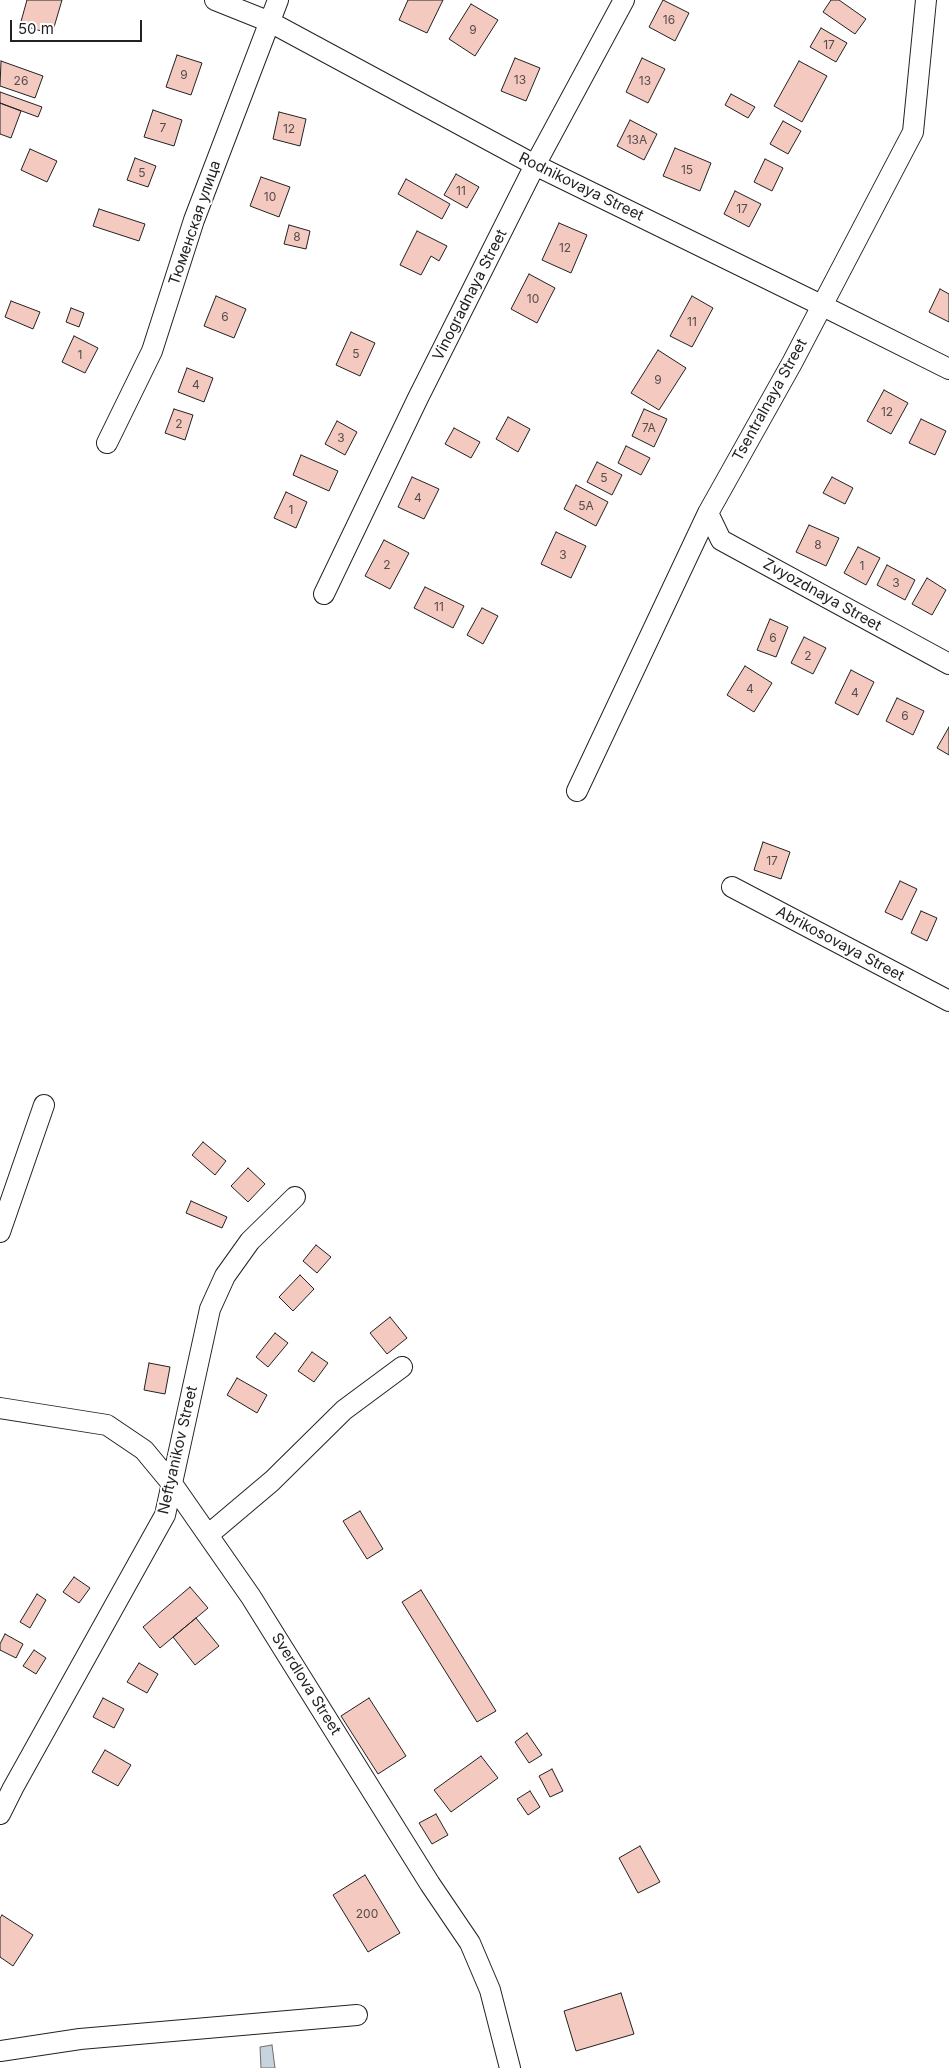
<!DOCTYPE html>
<html>
<head>
<meta charset="utf-8">
<style>
	body { margin:0 }
	#map { position:relative; width:949px; height:2068px; overflow:hidden; background:#fff; font-family:Inter,sans-serif }
	canvas { display:block }
	.scale { position:absolute; left:10px; top:20px; width:132px; height:22px; box-sizing:border-box; border:2px solid #222; border-top:0; padding-left:6px; font-size:15px; line-height:18px; white-space:nowrap; color:#222; -webkit-text-stroke:4px #fff; paint-order:stroke }
</style>
</head>
<body>
<div id="map">
<canvas width="949" height="2068"></canvas>
<div class="scale">50 m</div>
</div>
<script>
const g = document.querySelector('canvas').getContext('2d');
g.lineJoin = 'round';
function fillPath(path, color) { g.fillStyle = color; g.fill(path, 'evenodd'); }
const shape = rows => new Path2D(rows.map(r => 'M' + r).join(''));
function trace(path, color, width, dash) { g.strokeStyle = color; g.lineWidth = width; g.lineCap = dash ? 'butt' : 'round'; g.setLineDash(dash || []); g.stroke(path); }
function drawText(font, color, halo, rows, align = 'center') {
  g.font = font + ' Inter,sans-serif'; g.lineWidth = 4; g.setLineDash([]); g.textBaseline = 'middle'; g.strokeStyle = halo; g.fillStyle = color; for (const [text, x, y, turn = 0] of rows) {
    g.save(); g.translate(x, y); g.rotate((+turn || 0) * Math.PI / 180); g.textAlign = isNaN(turn) ? turn : align; if (halo) g.strokeText(text, 0, 0); g.fillText(text, 0, 0); g.restore();
  }
}
const water = shape([
	[272,2045,275,2068,261,2068,260,2047,272,2045]
]);
const building = shape([
	[27,0,62,0,52,34,20,25,27,0],
	[408,0,443,0,427,33,399,20,408,0],
	[663,0,689,13,675,41,649,27,663,0],
	[831,0,839,0,866,19,855,34,823,12,831,0],
	[471,4,498,20,475,56,449,39,471,4],
	[821,28,847,43,836,62,810,47,821,28],
	[177,55,202,63,191,95,166,87,177,55],
	[515,58,540,68,526,101,501,91,515,58],
	[642,58,665,69,648,103,626,92,642,58],
	[1,61,43,76,35,98,0,86,1,61],
	[799,61,827,76,802,122,774,106,799,61],
	[0,92,42,107,38,117,0,103,0,92],
	[731,94,755,107,748,118,725,105,731,94],
	[0,103,21,111,11,138,0,134,0,103],
	[153,110,182,120,174,146,144,137,153,110],
	[279,112,306,119,300,146,273,139,279,112],
	[630,120,657,134,644,160,617,146,630,120],
	[783,121,801,131,788,154,770,144,783,121],
	[675,148,711,163,700,191,663,176,675,148],
	[30,149,57,161,47,182,21,170,30,149],
	[135,158,156,166,148,187,127,180,135,158],
	[765,159,783,168,772,191,754,182,765,159],
	[456,174,479,187,467,208,444,195,456,174],
	[261,177,290,187,279,217,250,206,261,177],
	[406,179,450,204,442,219,398,194,406,179],
	[735,191,761,204,749,227,724,214,735,191],
	[99,209,145,224,139,241,93,226,99,209],
	[559,223,587,235,571,273,542,260,559,223],
	[289,225,310,231,306,249,284,244,289,225],
	[417,231,447,246,439,261,431,256,421,275,400,265,417,231],
	[529,274,555,288,537,323,511,309,529,274],
	[940,289,949,294,949,322,929,312,940,289],
	[216,296,246,309,234,338,204,326,216,296],
	[692,296,713,308,692,347,670,336,692,296],
	[11,301,40,312,33,329,5,317,11,301],
	[71,308,84,313,79,327,66,322,71,308],
	[351,332,375,343,360,376,336,365,351,332],
	[74,336,98,348,85,373,62,362,74,336],
	[658,350,686,368,659,410,631,393,658,350],
	[187,368,213,378,204,402,178,392,187,368],
	[884,390,908,403,891,434,867,421,884,390],
	[174,409,193,415,185,440,165,433,174,409],
	[644,409,667,419,654,447,632,436,644,409],
	[508,417,530,429,518,452,496,439,508,417],
	[921,419,946,431,935,455,909,443,921,419],
	[337,421,357,432,345,455,325,444,337,421],
	[454,428,480,442,471,458,445,444,454,428],
	[626,446,650,458,641,475,618,463,626,446],
	[301,455,338,471,329,491,293,475,301,455],
	[597,462,622,475,612,495,587,482,597,462],
	[412,477,439,489,424,519,398,507,412,477],
	[832,477,853,488,845,504,823,493,832,477],
	[576,485,608,502,596,526,564,509,576,485],
	[286,492,307,502,296,528,274,518,286,492],
	[809,525,839,538,826,566,796,552,809,525],
	[556,532,586,546,571,578,541,564,556,532],
	[384,540,409,553,390,589,365,576,384,540],
	[858,547,880,558,866,585,844,573,858,547],
	[887,565,915,580,905,600,877,585,887,565],
	[927,578,946,590,932,615,912,604,927,578],
	[425,587,464,606,453,628,414,608,425,587],
	[482,608,498,616,483,644,467,635,482,608],
	[770,619,788,627,776,657,757,650,770,619],
	[804,637,826,648,813,674,791,663,804,637],
	[745,666,772,683,754,712,727,695,745,666],
	[851,670,874,682,858,715,835,703,851,670],
	[897,698,924,711,913,735,886,721,897,698],
	[949,727,949,755,937,748,949,727],
	[763,842,790,852,781,879,754,870,763,842],
	[900,881,917,889,902,920,885,912,900,881],
	[921,911,937,918,927,941,911,933,921,911],
	[203,1142,226,1161,215,1175,192,1155,203,1142],
	[248,1168,265,1184,248,1202,231,1186,248,1168],
	[191,1201,227,1217,222,1228,186,1213,191,1201],
	[316,1245,331,1257,317,1273,303,1261,316,1245],
	[300,1275,314,1289,293,1311,279,1297,300,1275],
	[390,1317,407,1338,387,1354,370,1333,390,1317],
	[275,1333,288,1343,268,1367,256,1357,275,1333],
	[312,1352,328,1363,314,1382,298,1371,312,1352],
	[149,1363,170,1367,165,1394,144,1390,149,1363],
	[237,1378,267,1395,257,1413,227,1395,237,1378],
	[360,1511,383,1549,367,1559,343,1521,360,1511],
	[74,1577,90,1588,79,1603,63,1592,74,1577],
	[190,1587,208,1608,160,1648,143,1627,190,1587],
	[421,1590,496,1711,477,1722,402,1602,421,1590],
	[37,1594,46,1600,30,1628,20,1622,37,1594],
	[196,1618,219,1646,195,1665,173,1637,196,1618],
	[5,1634,23,1644,16,1658,0,1650,0,1644,5,1634],
	[34,1650,46,1658,36,1674,23,1666,34,1650],
	[139,1663,158,1674,147,1693,127,1682,139,1663],
	[103,1698,124,1709,114,1728,93,1717,103,1698],
	[369,1698,406,1756,378,1774,341,1716,369,1698],
	[527,1733,542,1755,529,1763,515,1742,527,1733],
	[105,1750,131,1765,118,1786,92,1772,105,1750],
	[481,1756,498,1778,451,1812,434,1790,481,1756],
	[552,1769,563,1791,550,1797,539,1776,552,1769],
	[530,1791,540,1807,528,1815,517,1799,530,1791],
	[436,1814,448,1835,432,1844,419,1823,436,1814],
	[640,1846,660,1882,638,1893,619,1858,640,1846],
	[365,1875,400,1933,368,1952,333,1895,365,1875],
	[2,1915,33,1935,13,1966,0,1957,0,1918,2,1915],
	[621,1993,634,2034,576,2051,564,2011,621,1993]
]);
const minor = shape([
	[215,0,270,22,535,165,821,305,949,369],
	[107,443,152,351,194,220,278,0],
	[708,513,721,540,949,664],
	[324,594,418,398,535,165,624,0],
	[577,791,708,513,792,363,913,132,926,0],
	[732,887,949,1001],
	[0,1232,44,1105],
	[0,1408,107,1425,144,1450,173,1485,251,1597,430,1884,470,1943,490,1990,510,2068],
	[208,1535,272,1481,344,1410,402,1367],
	[0,1814,13,1788,165,1515,210,1309,225,1276,250,1241,295,1197],
	[0,2051,80,2039,357,2015]
]);
const numberNames = [
	["16",669,20],
	["9",473,30],
	["17",829,45],
	["9",184,75],
	["13",520,80],
	["26",21,81],
	["13",645,81],
	["7",163,128],
	["12",289,129],
	["13А",637,140],
	["15",687,170],
	["5",142,173],
	["11",461,191],
	["10",270,197],
	["17",742,209],
	["8",297,237],
	["12",565,248],
	["10",533,299],
	["6",225,317],
	["11",692,322],
	["5",356,354],
	["1",80,355],
	["9",658,380],
	["4",196,385],
	["12",887,412],
	["2",179,424],
	["7А",649,428],
	["3",341,438],
	["5",604,478],
	["4",418,498],
	["5А",586,506],
	["1",291,510],
	["8",818,545],
	["3",563,555],
	["2",387,565],
	["1",862,566],
	["3",896,583],
	["11",439,607],
	["6",773,638],
	["2",808,656],
	["4",750,689],
	["4",855,693],
	["6",905,716],
	["17",772,861],
	["200",367,1914]
];
const streetNames = [
	["Rodnikovaya Street",581,187,26],
	["Тюменская улица",195,223,-71],
	["Vinogradnaya Street",470,295,-63],
	["Tsentralnaya Street",770,400,-61],
	["Zvyozdnaya Street",822,595,29],
	["Abrikosovaya Street",840,944,28],
	["Neftyanikov Street",178,1450,-77],
	["Sverdlova Street",306,1684,58]
];
fillPath(water, '#c7d3dd');
trace(water, '#6f6f6f', 1);
fillPath(building, '#f3c9c0');
trace(building, '#222', 1);
trace(minor, '#222', 22);
trace(minor, '#fff', 20);
drawText('12px', '#564c4a', null, numberNames);
drawText('15px', '#222', '#fff', streetNames);
</script>
</body>
</html>
